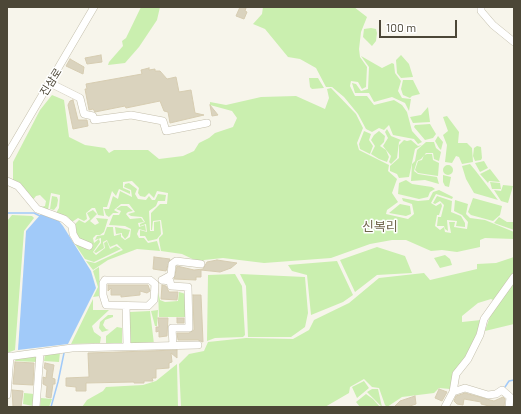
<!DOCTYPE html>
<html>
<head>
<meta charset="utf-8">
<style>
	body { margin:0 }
	#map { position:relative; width:521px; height:414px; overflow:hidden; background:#f7f5eb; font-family:Barlow,sans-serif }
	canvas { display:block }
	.frame { position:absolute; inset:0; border:8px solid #4c4737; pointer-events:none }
	.scale { position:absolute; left:379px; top:20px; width:78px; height:18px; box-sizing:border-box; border:2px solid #4c4737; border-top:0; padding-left:5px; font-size:12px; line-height:14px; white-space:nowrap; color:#4c4737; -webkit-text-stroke:3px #fff; paint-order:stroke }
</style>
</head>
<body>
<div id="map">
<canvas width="521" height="414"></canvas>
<div class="frame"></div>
<div class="scale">100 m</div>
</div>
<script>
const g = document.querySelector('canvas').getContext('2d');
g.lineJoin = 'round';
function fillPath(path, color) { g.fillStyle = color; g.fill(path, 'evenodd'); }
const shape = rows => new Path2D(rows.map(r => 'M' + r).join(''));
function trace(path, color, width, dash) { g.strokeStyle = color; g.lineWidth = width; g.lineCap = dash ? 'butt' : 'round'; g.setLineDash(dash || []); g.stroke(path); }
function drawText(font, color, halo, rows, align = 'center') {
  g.font = font + ' Barlow,"Noto Sans KR",sans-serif'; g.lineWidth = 3; g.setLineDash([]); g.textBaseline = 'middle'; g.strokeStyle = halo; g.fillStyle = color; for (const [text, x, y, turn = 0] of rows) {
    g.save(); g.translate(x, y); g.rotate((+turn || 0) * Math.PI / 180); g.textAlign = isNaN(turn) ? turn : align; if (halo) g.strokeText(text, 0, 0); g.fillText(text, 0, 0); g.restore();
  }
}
const green = shape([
	[141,7,160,7,157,20,139,47,125,63,108,65,109,62,123,46,122,41,126,38],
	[263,7,354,7,367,17,361,32,359,49,360,57,367,67,366,87,362,89,358,82,351,81,350,86,355,96,367,96,374,105,394,100,402,105,407,112,412,131,422,142,418,144,414,139,393,135,389,125,384,130,379,128,372,132,366,129,358,114,344,97,332,87,326,87,316,68,300,59,288,57,265,29,253,24,262,14],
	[371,28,376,29,377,33,376,41,372,46,363,37,364,29],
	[401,55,409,64,413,77,401,78,397,73,396,60],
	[361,56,382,68,392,63,394,64,395,73,401,81,398,91,402,98,411,99,409,111,405,103,392,97,374,102,369,93,355,93,352,83,356,84,361,91,368,89,369,67],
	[309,78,318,78,324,88,312,89,310,87],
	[403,80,413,80,420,94,412,96,410,98,403,95,401,89],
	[331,88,356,114,363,128,357,143,359,150,389,165,388,171,397,179,392,193,398,202,387,210,386,214,408,219,414,214,412,204,403,201,402,198,418,201,429,200,433,192,439,190,453,197,452,199,436,194,431,203,436,206,441,203,442,206,439,215,437,215,435,226,440,230,444,227,445,232,451,233,449,222,455,222,454,227,467,229,468,222,462,215,454,211,455,200,468,204,466,214,470,218,485,220,514,232,514,239,485,238,480,240,480,247,457,252,442,250,431,251,406,240,392,240,370,244,331,258,264,263,223,258,204,260,201,263,182,254,161,251,159,240,159,238,163,234,161,220,153,221,152,230,151,230,151,213,160,204,167,204,168,193,157,191,154,198,149,193,145,197,140,196,138,193,139,188,132,181,123,182,123,188,130,191,130,194,119,189,116,196,112,191,107,207,103,207,104,216,98,215,95,208,92,208,86,213,87,219,84,221,78,218,72,222,68,217,56,213,59,208,60,195,51,193,48,210,41,207,45,206,46,201,40,195,36,196,32,201,19,182,13,180,13,162,40,110,52,95,64,100,69,137,85,145,105,148,109,153,114,150,148,150,159,159,183,156,194,151,199,143,209,138,215,133,233,127,237,118,232,111,210,105,210,102,226,105,261,97,296,96,325,109,329,98,327,89],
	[428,107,430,122,413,123,410,117,421,115],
	[447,116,459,132,458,143,467,143,472,148,473,162,462,164,459,157,456,156,452,163,445,162,447,145,443,135,448,131,443,117],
	[430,124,436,134,433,138,425,140,414,127,415,125],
	[387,129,391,136,401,140,399,142,397,158,391,164,389,162,391,156,383,146,388,138,385,132],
	[364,131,371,134,369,140,373,146,370,154,360,149,359,144],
	[379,131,385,136,384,142,380,146,386,150,389,157,387,162,379,159,371,154,375,146,371,140,374,135],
	[438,136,443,142,441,150,439,148,435,141],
	[404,140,407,141,411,140,418,146,422,145,415,149,409,177,399,178,397,174,390,171,390,166,399,158,399,145],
	[426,142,434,142,436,148,441,152,439,161,434,159,433,153,426,153,421,159,417,161,414,171,418,174,437,177,439,184,425,180,411,181,412,164,415,161,417,150],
	[477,146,481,147,482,158,481,160,475,161,473,156,474,148],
	[427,154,432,154,433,160,439,163,438,176,418,173,415,170,418,161,422,160,424,155],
	[484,161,488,168,480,172,475,163],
	[470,164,475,170,498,200,474,193,466,179,462,166],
	'443 170a5 5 0 1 1 10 0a5 5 0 1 1-10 0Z',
	[490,169,500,182,489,181,488,183,480,174],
	[443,175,451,177,449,187,445,186,443,182],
	[406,180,412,184,432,187,435,189,430,192,428,197,419,199,398,194,399,183],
	[490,182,500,183,501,189,492,189],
	[129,183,137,189,135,194,138,199,146,200,149,196,152,200,155,200,158,194,166,195,165,201,158,201,156,206,149,211,150,231,154,231,154,222,160,221,161,234,157,239,148,241,145,236,140,236,140,230,147,232,146,224,140,226,140,224,145,222,142,217,131,216,128,214,135,212,129,204,121,204,114,210,119,213,113,213,109,217,106,215,104,209,109,209,113,196,118,199,120,191,132,197,131,190,124,187,125,184],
	[503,185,513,186,508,203,501,201,494,190,501,191],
	[52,196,57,197,58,200,57,206,54,210,50,209],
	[437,196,452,201,451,212,461,216,465,223,465,227,456,226,457,221,447,220,448,231,445,229,444,226,437,226,438,217,441,217,444,205,440,201,435,204,433,203],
	[473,198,502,206,500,215,493,221,471,215,468,212],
	[400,204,410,206,411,214,406,216,389,213],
	[121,206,127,206,133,211,128,212,126,214,130,219,141,218,144,222,138,223,139,227,145,225,146,231,139,229,137,234,139,238,144,238,148,243,157,241,160,251,137,249,108,260,93,270,86,261,95,263,123,250,117,244,110,247,107,240,103,242,104,248,96,253,94,252,101,243,101,238,95,240,97,236,104,235,107,227,113,227,114,236,121,234,121,237,125,240,130,237,131,229,125,226,109,225,113,215,119,215,121,211,116,209],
	[93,210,97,214,90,221,95,225,99,223,96,218,108,219,104,232,100,235,96,235,93,238,94,243,99,239,100,242,93,252,96,255,105,248,104,243,107,241,110,249,116,246,121,249,94,262,85,259,73,241,74,225,79,220,85,223,90,219,87,213],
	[12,215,32,216,34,218,24,231,15,350,7,353,7,221],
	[499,217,507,222,514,222,514,230,494,223],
	[115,227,130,230,128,236,125,239,122,235,122,233,116,234],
	[377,247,405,256,412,273,377,275,355,292,340,260],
	[445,255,450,259,452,265,440,268,434,258],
	[514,257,514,324,485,331,492,310,499,303,491,299,478,303,462,316,462,322,481,320,472,347,450,389,439,388,434,393,402,397,387,407,385,405,379,388,372,387,364,379,350,387,349,393,325,407,181,407,179,364,189,354,204,351,208,342,246,338,293,339,309,330,314,320,349,303,379,278,424,273,430,280,477,269,477,264,496,263],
	[337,261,353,295,343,302,311,315,307,275,292,271,288,265],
	[99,267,100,296,93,297,98,287,93,271],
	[235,274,242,286,245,335,243,337,215,338,207,341,208,275],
	[240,274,305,277,308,313,305,327,291,337,248,337,246,286],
	[158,292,160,300,165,302,178,301,179,292,186,294,186,317,159,317],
	[93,299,93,310,109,310,92,326,94,332,101,337,100,343,71,344],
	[158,310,157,326,155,326,151,311],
	[150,311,154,344,130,344,130,312],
	[108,315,113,315,113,317,105,320,103,325,106,329,109,330,102,332,99,328,100,322],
	[117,327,122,328,122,344,106,344,106,336],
	[60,352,59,362,44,361,45,354],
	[36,355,38,357,37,362,15,361,16,358],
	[177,364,178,407,82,407,87,400,103,391,106,387,143,385,156,381],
	[364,381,369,388,357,398,352,387],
	[372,389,378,389,382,407,367,392],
	[24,393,34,394,33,406,23,404],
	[366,394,373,399,380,407,360,407,356,402],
	[41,398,52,399,49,407,40,407]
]);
const water = shape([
	[41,214,59,221,63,226,91,271,96,288,68,344,18,350,26,231]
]);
const stream = shape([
	[7,213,34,213,40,216],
	[505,387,509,381,514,380],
	[51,407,58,382,64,353]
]);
const building = shape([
	[240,7,246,8,245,11,247,12,244,19,236,16,240,7],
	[101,55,102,62,87,64,85,58,101,55],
	[70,59,84,67,83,74,66,66,70,59],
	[149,68,149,70,155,69,155,71,160,71,167,79,176,77,179,92,191,90,195,113,204,115,170,123,168,112,164,111,160,101,126,108,125,106,95,112,93,109,89,110,85,89,87,89,86,84,142,74,141,70,149,68],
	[73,100,78,120,87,120,88,126,73,129,68,105,70,101,73,100],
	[210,105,218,115,212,116,210,105],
	[154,257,170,259,166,271,153,269,154,257],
	[217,260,237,263,231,268,220,272,201,270,201,277,196,277,196,280,174,279,177,266,194,270,203,269,207,262,217,260],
	[108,285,148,285,150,291,147,293,140,291,140,295,121,297,121,295,111,295,111,288,108,291,108,285],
	[162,285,166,286,169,292,178,292,177,300,161,299,162,285],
	[193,295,201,295,203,342,198,340,178,340,177,333,189,333,194,330,193,295],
	[158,318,168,318,167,336,159,337,159,331,156,332,156,327,159,327,158,318],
	[177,318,184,318,184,323,177,323,177,318],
	[177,350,177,358,171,353,172,362,169,363,169,368,156,369,156,378,152,378,153,381,144,381,144,383,134,383,134,382,86,383,86,391,76,391,76,387,66,386,66,378,89,377,88,353,177,350],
	[15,362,34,363,33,385,13,384,15,362],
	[45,363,54,365,52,378,55,379,55,384,53,384,51,398,46,397,47,386,43,384,43,377,46,378,47,370,44,368,45,363],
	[439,389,447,392,442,401,435,398,439,389],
	[12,390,23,391,21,407,13,407,12,390],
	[465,393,494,401,503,397,505,399,504,407,489,406,481,404,481,402,464,399,463,405,457,404,454,401,456,396,465,393],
	[415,396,416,404,407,407,394,407,400,401,415,396]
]);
const minor = shape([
	[481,7,481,11,493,25,514,42],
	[50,83,80,98,84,114,93,116,94,120,131,115,163,121,166,131,207,123],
	[7,155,94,7],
	[7,181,18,186,37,209,64,219,72,226,73,234,77,241,89,246],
	[105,280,150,280,155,284,154,300,148,306,106,305,103,295,103,283,105,280],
	[162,280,170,281,171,286,188,287,189,328,172,328,173,345],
	[162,280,171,275,172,264,176,261,201,264],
	[126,306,127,346],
	[7,357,72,348,198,345],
	[453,392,456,374,468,359,480,335,484,319,514,277],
	[7,395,10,356],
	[36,407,40,353],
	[445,407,453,392,465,388,488,395,496,394,502,390,510,397,509,407]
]);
const streetNames = [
	["진삼로",51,82,-58]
];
const quarterNames = [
	["신복리",380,227]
];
fillPath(green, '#caefaf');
fillPath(water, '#a1caf9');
trace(stream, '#a1caf9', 1.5);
fillPath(building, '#dad3be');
trace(building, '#d6ccb1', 1);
trace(minor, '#c4bfac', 8);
trace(minor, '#fff', 7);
drawText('11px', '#4c4737', '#fff', streetNames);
drawText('13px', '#71674d', '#fff', quarterNames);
</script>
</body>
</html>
